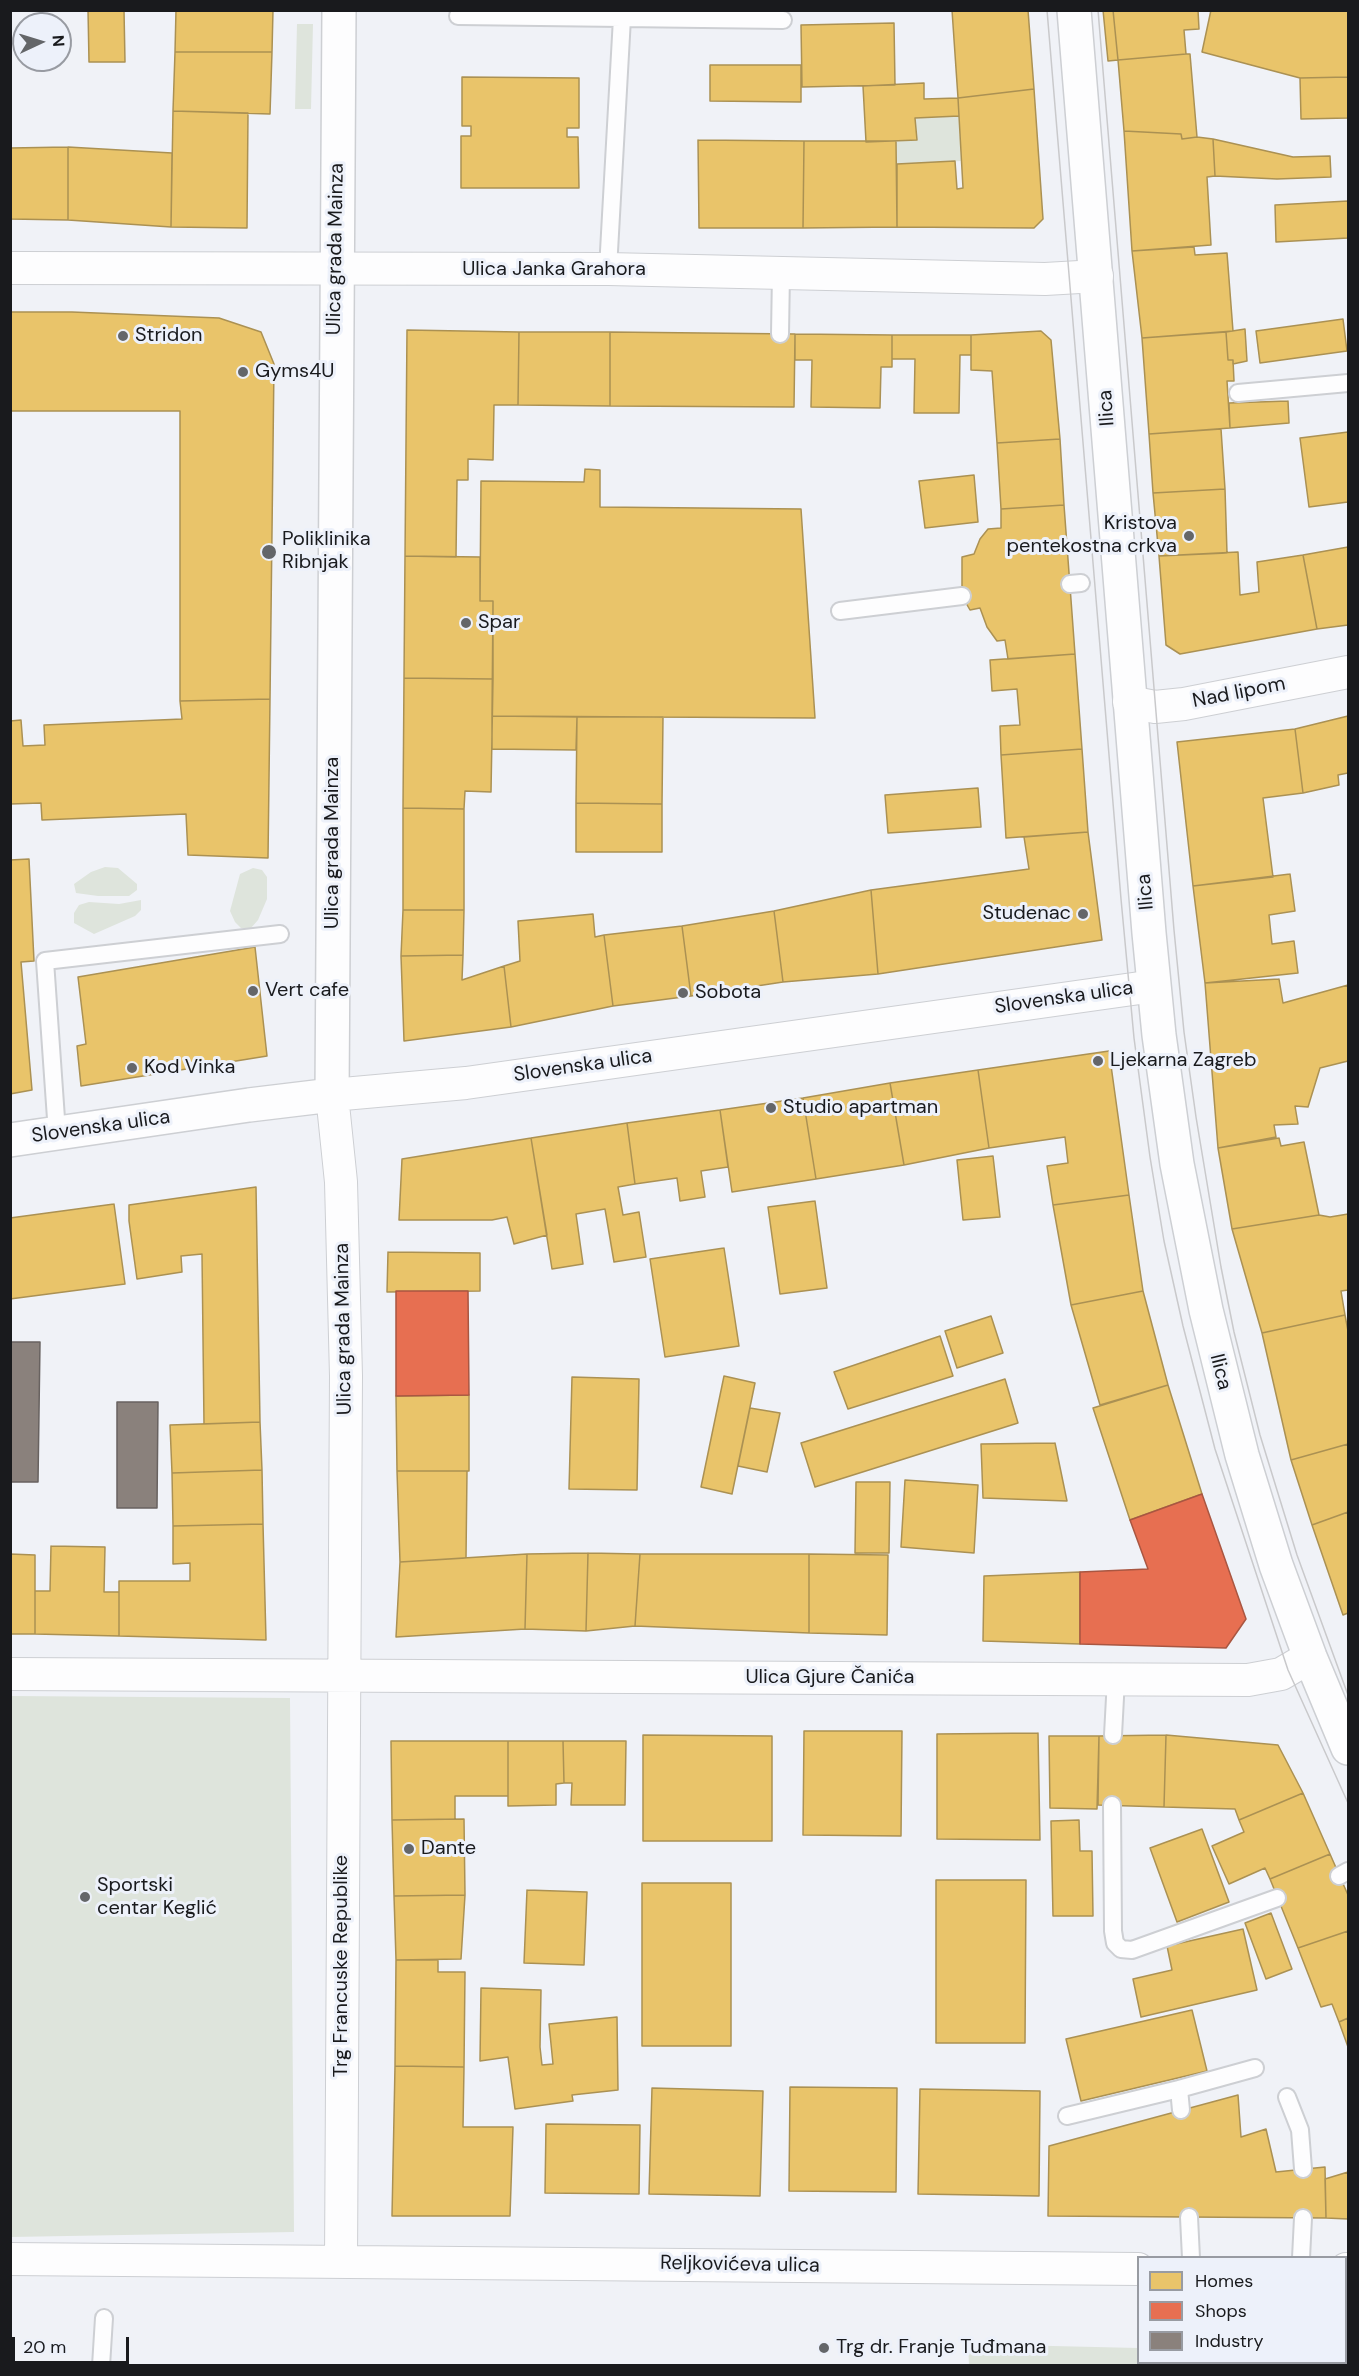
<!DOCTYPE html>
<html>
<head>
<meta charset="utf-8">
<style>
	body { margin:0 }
	#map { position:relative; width:1359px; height:2376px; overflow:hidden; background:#f0f2f7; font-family:"DM Sans",sans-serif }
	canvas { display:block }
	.frame { position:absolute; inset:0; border:12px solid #191a1d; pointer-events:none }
	.legend { position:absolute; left:1137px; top:2256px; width:210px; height:108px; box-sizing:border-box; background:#edf1fa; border:2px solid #989ba2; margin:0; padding:8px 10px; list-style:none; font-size:18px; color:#191a1d }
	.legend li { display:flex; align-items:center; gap:12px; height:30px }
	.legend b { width:30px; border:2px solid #989ba2 }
	.north { position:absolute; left:12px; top:12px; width:60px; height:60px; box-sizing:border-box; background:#edf1fa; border:2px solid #989ba2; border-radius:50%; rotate:86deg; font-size:16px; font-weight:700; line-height:24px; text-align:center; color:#191a1d }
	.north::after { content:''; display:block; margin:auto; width:21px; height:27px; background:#646669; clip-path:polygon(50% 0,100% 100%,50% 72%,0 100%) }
	.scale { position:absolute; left:12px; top:2337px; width:117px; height:27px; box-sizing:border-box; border:3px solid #191a1d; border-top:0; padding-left:8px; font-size:18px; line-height:21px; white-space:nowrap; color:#191a1d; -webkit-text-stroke:4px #edf1fa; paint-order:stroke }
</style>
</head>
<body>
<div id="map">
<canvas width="1359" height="2376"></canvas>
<div class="frame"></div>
<ul class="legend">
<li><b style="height:16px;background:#e9c46a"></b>Homes</li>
<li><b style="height:16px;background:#e76f51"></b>Shops</li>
<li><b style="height:16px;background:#8a817c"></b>Industry</li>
</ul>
<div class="north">N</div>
<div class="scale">20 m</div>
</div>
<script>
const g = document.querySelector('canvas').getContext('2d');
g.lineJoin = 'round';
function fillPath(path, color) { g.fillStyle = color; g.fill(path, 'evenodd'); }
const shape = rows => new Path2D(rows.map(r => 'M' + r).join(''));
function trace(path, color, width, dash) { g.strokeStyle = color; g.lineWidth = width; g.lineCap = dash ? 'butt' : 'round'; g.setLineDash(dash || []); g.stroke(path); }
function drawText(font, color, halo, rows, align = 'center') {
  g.font = font + ' "DM Sans",sans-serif'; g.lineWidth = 6; g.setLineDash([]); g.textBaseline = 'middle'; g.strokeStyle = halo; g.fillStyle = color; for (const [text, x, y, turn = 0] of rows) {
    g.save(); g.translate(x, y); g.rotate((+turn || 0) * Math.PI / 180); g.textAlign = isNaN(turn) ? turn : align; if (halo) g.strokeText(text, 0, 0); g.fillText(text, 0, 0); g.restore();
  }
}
const green = shape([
	[297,24,313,24,311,109,295,109],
	[959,116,961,161,897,164,896,141,917,139,915,118],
	[105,867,118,868,137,884,137,890,129,896,98,896,76,893,74,884,91,872],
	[253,868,262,870,267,877,267,899,258,920,251,928,241,928,235,922,230,911,240,874],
	[141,900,141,910,135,916,94,934,74,923,74,913,79,905,89,902,119,904],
	[11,1696,290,1698,294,2232,11,2237],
	[968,2344,1138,2348,1138,2362,1346,2362,1346,2354,1348,2354,1348,2365,969,2365]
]);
const homes = shape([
	[88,10,124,10,125,62,89,62,88,10],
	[176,10,273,10,272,52,175,52,176,10],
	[952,10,1028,10,1034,89,958,98,952,10],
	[1103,10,1113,10,1118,60,1108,61,1103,10],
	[1113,10,1198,10,1199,29,1184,30,1186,54,1118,60,1113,10],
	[1211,10,1348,10,1348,77,1300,78,1202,52,1211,10],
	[894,23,895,85,802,87,801,25,894,23],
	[175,52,272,52,270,114,173,111,175,52],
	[1186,54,1190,54,1197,137,1182,139,1181,134,1124,131,1118,60,1186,54],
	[710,65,801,65,801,102,710,101,710,65],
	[462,77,579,78,579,128,567,128,567,137,578,137,579,188,461,188,461,136,471,136,471,126,462,126,462,77],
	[1348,77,1348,118,1301,119,1300,78,1348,77],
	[924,83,924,99,958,98,959,116,915,118,917,140,866,142,863,86,924,83],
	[1034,89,1043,219,1034,228,897,227,897,164,955,161,957,189,963,188,958,98,1034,89],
	[173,111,248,113,247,228,171,227,173,111],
	[1124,131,1181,134,1182,139,1197,137,1213,139,1215,176,1207,177,1211,245,1132,251,1124,131],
	[1213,139,1293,157,1330,156,1331,177,1277,179,1215,176,1213,139],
	[698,140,804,141,803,228,699,228,698,140],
	[804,141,896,141,897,227,803,228,804,141],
	[68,147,68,220,10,219,10,148,68,147],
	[68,147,172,153,171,227,68,220,68,147],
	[1348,201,1348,238,1276,242,1275,205,1348,201],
	[1194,247,1195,255,1227,253,1233,331,1142,338,1132,251,1194,247],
	[10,312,72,312,219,318,261,332,274,364,270,699,180,701,180,411,10,411,10,312],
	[1343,319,1347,351,1260,363,1256,331,1343,319],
	[1245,329,1247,361,1233,364,1233,360,1228,360,1226,332,1245,329],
	[407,330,519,332,518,405,494,405,493,460,468,459,468,480,457,480,456,557,405,556,407,330],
	[1041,331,1051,340,1060,439,997,443,992,371,971,370,971,335,1041,331],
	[519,332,610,332,610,406,518,405,519,332],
	[610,332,795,334,794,407,610,406,610,332],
	[1226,332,1228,360,1233,360,1234,381,1227,381,1230,428,1149,434,1142,338,1226,332],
	[795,334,892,335,892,367,881,367,880,408,811,407,812,360,795,360,795,334],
	[892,335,971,335,971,355,960,355,959,413,914,413,915,359,892,359,892,335],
	[1288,401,1289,423,1230,428,1229,403,1288,401],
	[1221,429,1225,489,1153,493,1149,434,1221,429],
	[1348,432,1348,502,1309,507,1300,438,1348,432],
	[1060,439,1064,505,1001,509,997,443,1060,439],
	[585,469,600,470,600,507,801,509,815,718,492,716,493,601,480,601,481,481,584,482,585,469],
	[974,475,978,522,925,528,919,481,974,475],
	[1225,489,1227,553,1159,556,1153,493,1225,489],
	[1064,505,1075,654,1008,659,1005,640,997,641,987,627,980,608,970,610,962,596,962,557,974,554,980,539,988,529,1001,528,1001,509,1064,505],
	[1348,547,1348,625,1317,629,1303,555,1348,547],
	[1238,552,1240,595,1259,592,1257,562,1303,555,1317,629,1180,654,1166,645,1159,556,1238,552],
	[405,556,480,557,480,601,493,601,493,679,404,678,405,556],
	[1075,654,1082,749,1001,755,1000,726,1020,725,1017,689,992,691,990,660,1075,654],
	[404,678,493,679,491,792,465,791,464,809,403,808,404,678],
	[270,699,268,858,188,855,186,814,42,820,41,803,10,804,10,721,21,720,23,746,45,745,44,725,182,719,180,701,270,699],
	[492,716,577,717,576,750,492,749,492,716],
	[1348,716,1348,773,1338,775,1339,785,1303,793,1295,729,1348,716],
	[577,717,663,717,662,804,576,803,577,717],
	[1295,729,1303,793,1263,798,1273,877,1193,886,1177,742,1295,729],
	[1082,749,1088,832,1006,838,1001,755,1082,749],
	[978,788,981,827,888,833,885,795,978,788],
	[576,803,662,804,662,852,576,852,576,803],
	[403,808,464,809,464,910,403,910,403,808],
	[1088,832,1102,940,878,974,871,890,1029,869,1024,837,1088,832],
	[29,859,34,961,21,962,32,1090,10,1094,10,860,29,859],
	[1290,874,1295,911,1269,915,1272,944,1294,941,1298,973,1205,983,1193,886,1290,874],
	[871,890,878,974,783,982,774,911,871,890],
	[403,910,464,910,463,955,401,956,403,910],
	[774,911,783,982,691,996,682,926,774,911],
	[593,914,595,937,604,935,613,1006,511,1027,504,966,520,961,518,921,593,914],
	[682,926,691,996,613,1006,604,935,682,926],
	[255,947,267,1056,81,1086,77,1046,86,1044,78,977,255,947],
	[463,955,462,980,504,966,511,1027,404,1041,401,956,463,955],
	[1279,979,1283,1003,1348,985,1348,1061,1320,1068,1308,1107,1295,1106,1298,1124,1274,1125,1276,1137,1218,1148,1205,983,1279,979],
	[1109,1051,1129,1195,1053,1205,1047,1166,1068,1163,1065,1137,989,1148,978,1070,1109,1051],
	[978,1070,989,1148,904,1165,890,1083,978,1070],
	[890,1083,904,1165,816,1179,803,1098,890,1083],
	[803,1098,816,1179,732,1192,720,1110,803,1098],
	[720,1110,728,1167,701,1171,705,1197,680,1201,677,1178,635,1184,627,1123,720,1110],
	[627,1123,635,1184,618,1187,623,1215,639,1212,646,1257,614,1262,605,1209,576,1214,583,1264,552,1269,531,1138,627,1123],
	[531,1138,547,1235,514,1244,507,1217,492,1220,399,1220,402,1159,531,1138],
	[1279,1138,1281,1146,1304,1142,1319,1215,1232,1229,1218,1148,1279,1138],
	[993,1156,1000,1217,963,1220,957,1160,993,1156],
	[256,1187,260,1422,204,1424,202,1254,181,1256,182,1272,137,1279,129,1221,129,1205,256,1187],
	[1129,1195,1143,1291,1071,1305,1053,1205,1129,1195],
	[815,1201,827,1288,780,1294,768,1207,815,1201],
	[114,1204,125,1284,10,1299,10,1218,114,1204],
	[1348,1214,1348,1290,1341,1291,1345,1315,1262,1333,1232,1229,1319,1215,1330,1217,1348,1214],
	[724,1248,739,1346,665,1357,650,1259,724,1248],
	[388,1252,480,1253,480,1291,387,1292,388,1252],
	[1143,1291,1168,1385,1100,1405,1071,1305,1143,1291],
	[1345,1315,1348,1331,1348,1444,1291,1460,1262,1333,1345,1315],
	[991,1316,1003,1353,957,1368,945,1331,991,1316],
	[940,1336,953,1376,848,1409,834,1372,940,1336],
	[724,1376,755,1383,732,1494,701,1487,724,1376],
	[572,1377,639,1379,637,1490,569,1489,572,1377],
	[1005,1379,1018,1423,815,1487,801,1443,1005,1379],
	[1168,1385,1202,1494,1130,1520,1093,1408,1168,1385],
	[469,1395,469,1471,397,1471,396,1396,469,1395],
	[750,1408,780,1413,767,1472,738,1466,750,1408],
	[260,1422,262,1470,172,1473,170,1425,260,1422],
	[1055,1443,1067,1501,983,1498,981,1444,1055,1443],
	[1348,1444,1348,1512,1312,1525,1291,1460,1348,1444],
	[262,1470,263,1524,173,1526,172,1473,262,1470],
	[397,1471,467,1471,466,1558,400,1562,397,1471],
	[905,1480,978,1485,974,1553,901,1547,905,1480],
	[856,1482,890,1482,889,1553,855,1553,856,1482],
	[1348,1512,1348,1613,1343,1615,1312,1525,1348,1512],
	[263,1524,266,1640,119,1636,119,1581,190,1581,190,1563,173,1564,173,1526,263,1524],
	[51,1546,105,1547,104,1592,119,1592,119,1636,35,1634,35,1591,50,1591,51,1546],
	[588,1553,586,1631,525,1629,527,1554,588,1553],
	[588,1553,640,1554,635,1626,586,1631,588,1553],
	[10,1554,35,1555,35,1634,10,1634,10,1554],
	[527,1554,525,1629,396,1637,400,1562,527,1554],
	[640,1554,809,1554,809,1633,635,1626,640,1554],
	[809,1554,888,1555,887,1635,809,1633,809,1554],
	[1080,1572,1080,1644,983,1641,984,1576,1080,1572],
	[804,1731,902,1731,901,1836,803,1835,804,1731],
	[1038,1733,1040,1840,937,1839,937,1734,1038,1733],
	[643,1735,772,1736,772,1841,643,1841,643,1735],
	[1166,1735,1278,1745,1303,1793,1239,1820,1235,1809,1164,1807,1166,1735],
	[1166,1735,1164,1807,1098,1805,1099,1736,1166,1735],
	[1049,1736,1099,1736,1097,1809,1050,1808,1049,1736],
	[391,1741,508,1741,508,1796,455,1796,455,1819,392,1820,391,1741],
	[508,1741,563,1741,564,1783,556,1784,556,1805,508,1806,508,1741],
	[563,1741,626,1741,625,1805,571,1805,572,1783,564,1783,563,1741],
	[1303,1793,1330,1854,1270,1879,1265,1868,1229,1884,1212,1846,1244,1832,1239,1820,1303,1793],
	[464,1819,465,1895,394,1896,392,1820,464,1819],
	[1079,1820,1080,1851,1092,1851,1093,1916,1053,1916,1051,1821,1079,1820],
	[1202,1829,1229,1902,1177,1922,1150,1848,1202,1829],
	[1330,1854,1348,1895,1348,1931,1298,1948,1270,1879,1330,1854],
	[936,1880,1026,1880,1025,2043,936,2043,936,1880],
	[642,1883,731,1883,731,2046,642,2046,642,1883],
	[527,1890,587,1892,584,1965,524,1963,527,1890],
	[465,1895,461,1959,396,1960,394,1896,465,1895],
	[1271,1913,1292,1969,1266,1979,1245,1923,1271,1913],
	[1243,1929,1257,1990,1141,2017,1133,1979,1172,1970,1167,1946,1243,1929],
	[1348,1931,1348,2018,1339,2022,1332,2004,1321,2007,1298,1948,1348,1931],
	[396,1960,438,1960,438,1972,465,1972,464,2067,395,2066,396,1960],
	[481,1988,541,1990,540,2047,542,2065,553,2064,549,2024,617,2017,618,2090,572,2095,573,2101,515,2109,508,2057,480,2061,481,1988],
	[1192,2010,1207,2071,1081,2101,1066,2039,1192,2010],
	[1348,2018,1348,2047,1339,2022,1348,2018],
	[395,2066,464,2067,463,2127,513,2127,510,2216,392,2216,395,2066],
	[790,2087,897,2088,896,2192,789,2191,790,2087],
	[652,2088,763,2091,760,2196,649,2194,652,2088],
	[920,2089,1040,2091,1039,2196,918,2194,920,2089],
	[1238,2095,1241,2137,1266,2129,1276,2172,1325,2167,1326,2218,1048,2216,1049,2146,1238,2095],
	[546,2124,640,2125,639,2194,545,2193,546,2124],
	[1348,2172,1348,2219,1326,2218,1325,2179,1348,2172]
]);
const shops = shape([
	[396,1291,468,1291,469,1395,396,1396,396,1291],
	[1202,1494,1246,1619,1226,1648,1080,1644,1080,1572,1148,1569,1130,1520,1202,1494]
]);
const industry = shape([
	[10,1342,40,1342,38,1482,10,1482,10,1342],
	[117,1402,158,1402,157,1508,117,1508,117,1402]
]);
const service = shape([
	[458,16,622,18,608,269],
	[622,18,783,20],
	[780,334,781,273],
	[1238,393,1348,383],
	[1070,584,1081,583],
	[840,611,962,596],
	[57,1133,45,961,280,934],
	[1113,1735,1116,1679],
	[1112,1805,1113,1931,1115,1943,1121,1949,1132,1950,1277,1898],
	[1339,1876,1348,1871],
	[1287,2097,1300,2130,1303,2169],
	[1181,2110,1179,2089,1255,2068],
	[1067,2116,1179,2089],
	[1189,2217,1191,2258],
	[1301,2258,1303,2218],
	[101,2366,104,2318]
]);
const minor = shape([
	[10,268,608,269,1045,279,1097,276],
	[1129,702,1155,707,1184,704,1348,672],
	[10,1674,1248,1680,1281,1674,1310,1657],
	[10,2259,1138,2269],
	[341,2261,346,1376,341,1182,332,1095,466,1083,1154,986],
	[1346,2269,1348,2269]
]);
const secondary = shape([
	[1074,10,1149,933,1159,1035,1177,1164,1206,1310,1242,1455,1276,1565,1310,1657,1348,1748],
	[10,1140,249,1105,332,1095,339,10]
]);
const tram = shape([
	[1047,10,1121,899,1134,1038,1150,1157,1164,1241,1183,1326,1215,1449,1288,1670,1348,1803],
	[1098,10,1174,930,1184,1032,1196,1117,1221,1267,1234,1332,1260,1435,1297,1555,1348,1695]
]);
const markers = [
	[123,336,6,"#646669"],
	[243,372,6,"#646669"],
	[1189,536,6,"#646669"],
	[269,552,8,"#646669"],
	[466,623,6,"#646669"],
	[1083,914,6,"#646669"],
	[253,991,6,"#646669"],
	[683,993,6,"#646669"],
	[1098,1061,6,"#646669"],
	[132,1068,6,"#646669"],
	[771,1108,6,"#646669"],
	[409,1849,6,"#646669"],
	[85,1897,6,"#646669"],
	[824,2348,6,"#646669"]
];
const streetNames = [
	["Ulica grada Mainza",336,249,-89],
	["Ulica Janka Grahora",554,270],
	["Ilica",1107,408,-94],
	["Nad lipom",1239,693,-11],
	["Ulica grada Mainza",333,843,-90],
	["Ilica",1146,892,-95],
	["Slovenska ulica",1064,998,-8],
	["Slovenska ulica",583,1066,-8],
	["Slovenska ulica",101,1127,-8],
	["Ulica grada Mainza",344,1329,-91],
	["Ilica",1220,1372,76],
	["Ulica Gjure Čanića",830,1678],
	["Trg Francuske Republike",342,1966,-90],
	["Reljkovićeva ulica",740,2265,1]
];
const poiNames = [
	["Stridon",135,336],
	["Gyms4U",255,372],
	["Kristova",1177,524,"right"],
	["pentekostna crkva",1177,547,"right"],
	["Poliklinika",282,540],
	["Ribnjak",282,563],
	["Spar",478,623],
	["Studenac",1071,914,"right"],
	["Vert cafe",265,991],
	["Sobota",695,993],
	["Ljekarna Zagreb",1110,1061],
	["Kod Vinka",144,1068],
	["Studio apartman",783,1108],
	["Dante",421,1849],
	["Sportski",97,1886],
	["centar Keglić",97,1909],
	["Trg dr. Franje Tuđmana",836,2348]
];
fillPath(green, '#dee4dc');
fillPath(homes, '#e9c46a');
trace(homes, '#ab9153', 1.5);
fillPath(shops, '#e76f51');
trace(shops, '#a95641', 1.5);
fillPath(industry, '#8a817c');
trace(industry, '#686260', 1.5);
trace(service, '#cdcfd3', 20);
trace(minor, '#cdcfd3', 34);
trace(secondary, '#cdcfd3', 36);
trace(service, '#fdfdfe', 16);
trace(minor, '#fdfdfe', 32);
trace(secondary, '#fdfdfe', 33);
trace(tram, '#c9c9cb', 1.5);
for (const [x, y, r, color] of markers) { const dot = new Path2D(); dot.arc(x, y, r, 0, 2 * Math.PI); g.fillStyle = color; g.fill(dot); trace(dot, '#edf1fa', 2); }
drawText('20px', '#191a1d', '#edf1fa', streetNames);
drawText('20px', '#191a1d', '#edf1fa', poiNames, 'left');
</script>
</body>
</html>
